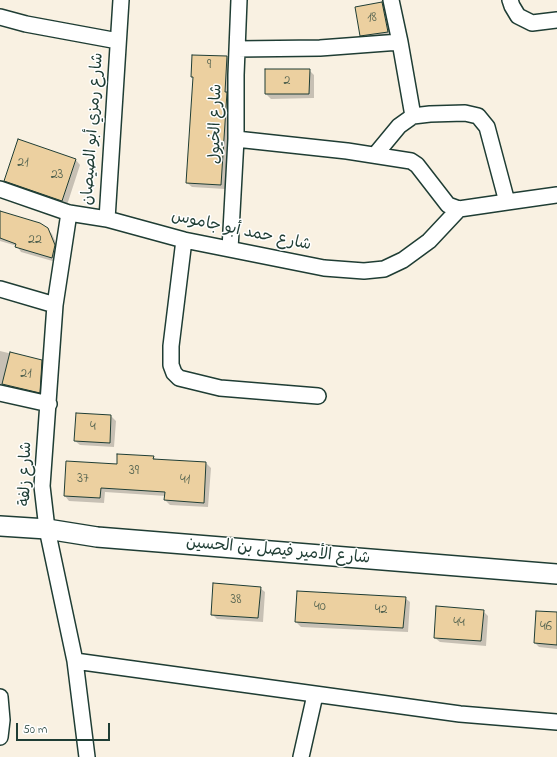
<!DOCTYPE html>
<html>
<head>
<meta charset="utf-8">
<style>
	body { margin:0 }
	#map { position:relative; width:557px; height:757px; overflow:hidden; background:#f9f1e2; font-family:"Indie Flower",sans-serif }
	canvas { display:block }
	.scale { position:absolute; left:16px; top:723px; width:94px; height:18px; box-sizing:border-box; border:2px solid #1f3d34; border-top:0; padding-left:5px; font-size:12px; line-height:14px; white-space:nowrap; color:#1f3d34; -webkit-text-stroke:3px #fff; paint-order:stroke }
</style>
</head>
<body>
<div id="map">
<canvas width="557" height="757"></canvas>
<div class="scale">50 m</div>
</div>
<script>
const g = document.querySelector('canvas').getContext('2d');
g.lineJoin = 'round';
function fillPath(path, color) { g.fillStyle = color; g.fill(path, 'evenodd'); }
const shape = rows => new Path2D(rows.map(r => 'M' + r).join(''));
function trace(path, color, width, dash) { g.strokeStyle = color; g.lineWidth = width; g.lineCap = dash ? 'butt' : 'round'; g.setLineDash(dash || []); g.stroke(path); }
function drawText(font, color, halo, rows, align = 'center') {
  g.font = font + ' "Indie Flower","Playpen Sans Arabic",sans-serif'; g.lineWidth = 3; g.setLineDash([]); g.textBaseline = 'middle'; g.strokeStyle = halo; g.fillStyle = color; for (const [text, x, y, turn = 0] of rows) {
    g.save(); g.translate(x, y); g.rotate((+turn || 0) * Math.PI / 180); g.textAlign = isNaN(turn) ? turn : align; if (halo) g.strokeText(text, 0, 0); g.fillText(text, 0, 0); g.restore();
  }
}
const shadow = shape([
	[382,3,387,8,392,36,365,40,361,36],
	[227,57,232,62,225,189,192,187,187,183],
	[309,70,314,75,314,98,271,99,266,94],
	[19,140,76,160,80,165,67,205,10,185,6,181],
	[0,211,47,229,52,234,59,250,56,262,21,252,17,246,0,241],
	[0,351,42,361,46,366,44,397,0,389],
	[111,416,116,421,114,447,80,445,75,441],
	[153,457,157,460,206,463,211,468,208,507,170,505,165,500,166,496,105,492,104,503,69,501,65,496,118,465],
	[260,588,265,592,263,622,217,619,212,614],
	[359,594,405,598,410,602,408,632,301,627,296,622,359,596],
	[483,611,488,616,486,646,440,642,435,638],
	[557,613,557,649,539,647,535,643]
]);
const building = shape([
	[382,2,388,32,360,36,355,7,382,2],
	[192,55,227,56,225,92,227,92,221,185,186,183,193,77,191,77,192,55],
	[265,69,310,69,309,94,265,94,265,69],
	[18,139,76,159,62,201,4,181,18,139],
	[0,211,40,223,48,228,55,245,52,258,15,247,16,244,0,238,0,211],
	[10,352,42,360,40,393,2,384,10,352],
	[76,413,111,415,110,443,74,441,76,413],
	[117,454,154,456,153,459,206,462,204,503,164,500,165,492,101,488,100,498,64,496,66,461,117,464,117,454],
	[213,583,261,587,258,618,211,615,213,583],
	[297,591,406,597,403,628,295,622,297,591],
	[436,606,484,610,481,641,434,638,436,606],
	[536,611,557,612,557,645,534,643,536,611]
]);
const minor = shape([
	[510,0,512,6,518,16,532,23,557,20],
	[0,17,26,24,118,41],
	[400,42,413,116],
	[237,49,320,48,400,42,391,0],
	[236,139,347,151,411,161,417,165,448,205,459,209,507,202],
	[375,155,399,126,413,116,430,114,465,113,478,116,487,127,507,202,557,195],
	[0,189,69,213,107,219,184,240,324,268,364,271,384,269,403,260,429,241,459,209],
	[69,213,55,305,42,486,47,529,75,661,87,757],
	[107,219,121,0],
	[184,240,171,346,171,365,174,373,179,378,220,388,318,396],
	[230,249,236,139,236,75,239,0],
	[0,289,55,305],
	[0,393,49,404],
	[75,661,460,714,557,722],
	[0,697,2,720,0,737],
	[301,757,315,695]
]);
const tertiary = shape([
	[0,526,47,529,97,537,557,574]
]);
const numberNames = [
	["18",372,19],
	["9",209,66],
	["2",287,82],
	["21",23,164],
	["23",57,176],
	["22",35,241],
	["21",26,375],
	["4",93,428],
	["39",134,472],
	["37",83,480],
	["41",185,481],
	["38",236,601],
	["40",320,608],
	["42",381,611],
	["44",459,624],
	["46",546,628]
];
const streetNames = [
	["شارع الخيول",217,124,-89],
	["شارع رمزي أبو الصيصان",94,129,-86],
	["شارع حمد أبو جاموس",241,232,12],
	["شارع زلفة",27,474,-89],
	["شارع الأمير فيصل بن الحسين",278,552,5]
];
fillPath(shadow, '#0003');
fillPath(building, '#ecd0a0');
trace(building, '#1f3d34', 1);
trace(minor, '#1f3d34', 18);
trace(tertiary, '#1f3d34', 22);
trace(minor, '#fff', 15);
trace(tertiary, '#fff', 19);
drawText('14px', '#52624f', null, numberNames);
drawText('16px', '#1f3d34', '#fff', streetNames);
</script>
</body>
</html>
